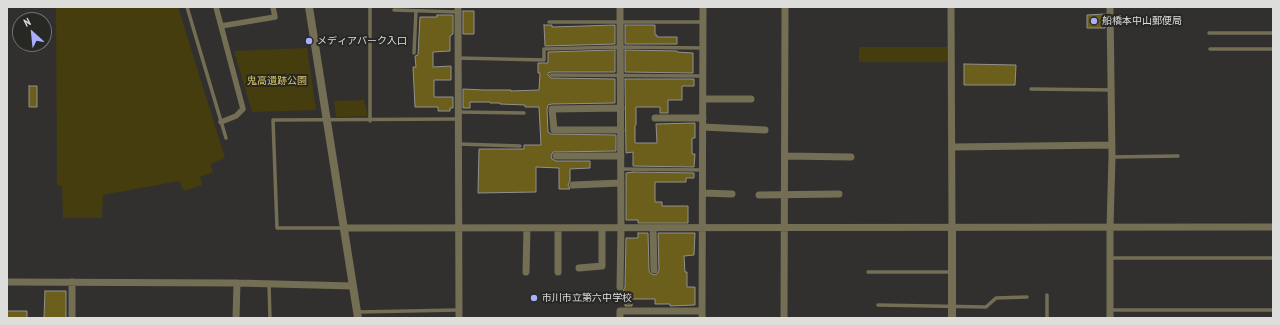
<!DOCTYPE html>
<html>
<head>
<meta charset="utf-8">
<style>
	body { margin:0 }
	#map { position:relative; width:1280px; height:325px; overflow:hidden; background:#31302e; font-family:"PT Sans Narrow",sans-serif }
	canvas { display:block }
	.frame { position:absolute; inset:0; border:8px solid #dddddc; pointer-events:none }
	.north { position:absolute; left:12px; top:12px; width:40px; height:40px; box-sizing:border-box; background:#272724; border:1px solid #70706e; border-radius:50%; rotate:333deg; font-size:11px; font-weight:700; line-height:16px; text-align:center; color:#dddddc }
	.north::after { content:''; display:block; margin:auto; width:14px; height:18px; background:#a8b0fc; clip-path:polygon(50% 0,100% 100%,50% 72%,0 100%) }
</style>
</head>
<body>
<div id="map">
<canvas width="1280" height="325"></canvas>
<div class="frame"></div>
<div class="north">N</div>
</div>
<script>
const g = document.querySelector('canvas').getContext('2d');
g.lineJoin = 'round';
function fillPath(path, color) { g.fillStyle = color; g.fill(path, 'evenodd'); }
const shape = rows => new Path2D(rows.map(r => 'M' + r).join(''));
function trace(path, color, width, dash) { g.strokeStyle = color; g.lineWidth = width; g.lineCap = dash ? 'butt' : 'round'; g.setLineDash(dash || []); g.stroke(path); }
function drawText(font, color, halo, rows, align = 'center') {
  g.font = font + ' "PT Sans Narrow","Noto Sans JP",sans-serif'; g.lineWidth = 4; g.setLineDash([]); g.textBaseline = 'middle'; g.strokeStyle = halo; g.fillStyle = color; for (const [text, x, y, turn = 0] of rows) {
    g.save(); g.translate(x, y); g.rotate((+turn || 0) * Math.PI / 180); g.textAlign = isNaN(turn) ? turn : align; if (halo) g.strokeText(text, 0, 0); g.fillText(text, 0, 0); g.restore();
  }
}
const green = shape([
	[56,7,178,7,225,158,210,164,213,172,200,177,202,185,184,191,179,181,103,195,102,218,63,218,62,186,57,185],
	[859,47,947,47,947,62,859,62],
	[307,48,316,110,252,112,234,51],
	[364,100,368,116,336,117,334,101]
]);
const building = shape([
	[463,11,474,11,474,34,463,34,463,11],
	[1105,14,1105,28,1087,28,1087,15,1105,14],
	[437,15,453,15,453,34,450,36,450,51,433,52,433,67,451,66,451,80,434,80,434,97,453,97,453,108,450,108,450,111,438,111,438,107,415,107,413,67,416,67,415,56,418,55,420,17,437,17,437,15],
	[544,25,552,25,552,27,615,25,615,44,545,46,544,25],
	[625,25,655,25,655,35,657,35,657,37,677,37,677,44,625,44,625,25],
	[615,50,615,72,551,72,548,73,548,75,551,78,615,79,615,103,552,104,548,105,547,109,548,132,551,134,616,135,616,151,553,152,551,156,552,159,556,161,590,161,590,168,570,169,570,181,568,185,570,189,559,189,559,168,536,167,536,192,478,193,479,149,524,149,524,145,541,145,539,107,525,107,525,105,500,104,500,103,490,103,490,102,470,102,470,108,463,108,463,89,484,90,511,90,511,91,539,90,540,73,538,73,538,63,548,63,548,52,615,50],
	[625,50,677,51,677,52,693,53,693,73,625,72,625,50],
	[964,64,1016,65,1015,85,964,85,964,64],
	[625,79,694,79,694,86,682,86,682,100,668,100,668,113,660,113,660,107,636,107,636,125,635,125,635,143,657,143,656,124,695,123,695,138,692,138,692,154,695,154,694,167,633,166,633,152,626,153,625,79],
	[29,86,37,86,37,107,29,107,29,86],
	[633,172,694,173,694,178,686,178,686,182,655,182,655,202,662,202,662,206,688,206,688,223,638,223,638,220,626,220,626,173,633,172],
	[638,233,648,233,649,270,650,273,654,275,657,274,659,270,658,233,695,233,694,255,684,256,685,272,687,272,687,287,695,287,695,305,670,306,670,304,655,304,655,299,632,299,632,306,625,306,625,294,623,294,623,291,625,287,626,238,638,238,638,233],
	[45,291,66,291,66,318,44,318,45,291],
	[7,311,27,311,27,318,7,318,7,311]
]);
const service = shape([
	[187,7,226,138],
	[370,7,370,121],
	[394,10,458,12],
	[549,22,703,22],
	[1209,33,1273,33],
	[1210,49,1273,49],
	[414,53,416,11],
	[458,58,544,60,544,49,620,47,703,48],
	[551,75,703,76],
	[1031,89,1111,90],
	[458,112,524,113],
	[459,144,520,146],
	[1112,157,1178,156],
	[621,169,703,170],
	[343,228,277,228,273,120,458,119],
	[1110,258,1273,258],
	[868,272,952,272],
	[269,284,270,318],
	[1047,295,1047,318],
	[878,305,986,307,996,298,1027,297],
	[1110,310,1273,310],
	[358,312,458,310]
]);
const pedestrian = shape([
	[216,7,243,109,236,116,221,122],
	[221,26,275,17,273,7]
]);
const minor = shape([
	[458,7,459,318],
	[620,7,621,228,620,287],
	[951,7,952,228],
	[703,99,751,99],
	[621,108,552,109,554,130,621,130],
	[655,118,703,118],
	[703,127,765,130],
	[952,147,1112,145],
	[556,156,621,156],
	[785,156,851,157],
	[573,185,621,183],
	[703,193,732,194],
	[759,195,839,194],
	[345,228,1273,227],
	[558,228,558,272],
	[653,228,654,270],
	[579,268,602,266,602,228],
	[526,272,527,228],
	[7,282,237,283,353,286],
	[72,282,72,318],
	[236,318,237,283],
	[620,318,620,311,702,311],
	[702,318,703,7],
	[784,318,785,7],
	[1110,318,1110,227,1112,157,1110,7]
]);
const tertiary = shape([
	[309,7,358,318],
	[952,228,952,318]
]);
const markers = [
	[1094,21,4,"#a8b0fc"],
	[309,41,4,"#a8b0fc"],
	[534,298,4,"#a8b0fc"]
];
const poiNames = [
	["船橋本中山郵便局",1102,21],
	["メディアパーク入口",317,41],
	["市川市立第六中学校",542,298]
];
const parkNames = [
	["鬼高遺跡公園",277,81]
];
fillPath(green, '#453d0e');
fillPath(building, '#6b5f1b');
trace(building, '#92918e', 1);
trace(service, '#736e54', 3.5);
trace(pedestrian, '#736e54', 5.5);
trace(minor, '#736e54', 7);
trace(tertiary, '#736e54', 8);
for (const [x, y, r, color] of markers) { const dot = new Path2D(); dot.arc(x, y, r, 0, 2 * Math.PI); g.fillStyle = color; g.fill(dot); trace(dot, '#272724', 1.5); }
drawText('10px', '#dddddc', '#272724', poiNames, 'left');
drawText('10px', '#d9c769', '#272724', parkNames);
</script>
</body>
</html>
